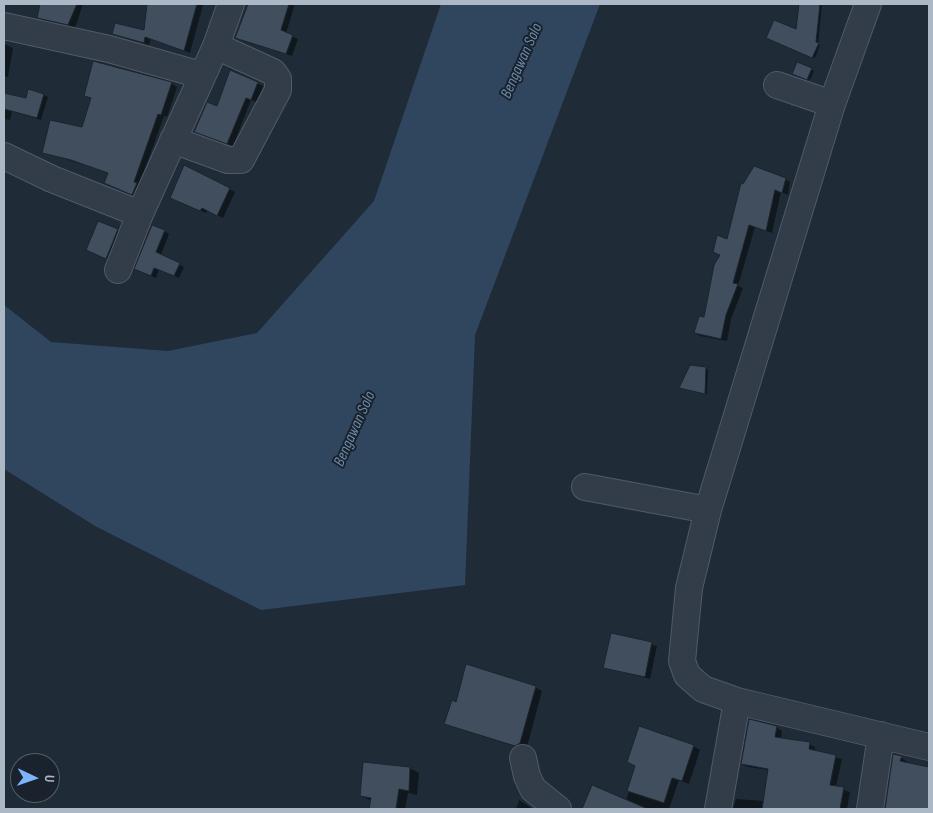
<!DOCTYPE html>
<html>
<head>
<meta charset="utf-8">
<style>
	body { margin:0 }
	#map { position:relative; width:933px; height:813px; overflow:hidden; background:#1f2c38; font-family:"Sofia Sans Condensed",sans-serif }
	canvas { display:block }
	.frame { position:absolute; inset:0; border:5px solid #adb8c6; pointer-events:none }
	.north { position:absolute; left:10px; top:753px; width:50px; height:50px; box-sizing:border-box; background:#19222d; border:1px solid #545e6a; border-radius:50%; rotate:93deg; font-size:14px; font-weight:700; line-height:20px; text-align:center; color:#adb8c6 }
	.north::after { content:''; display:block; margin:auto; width:18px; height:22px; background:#7cb5fc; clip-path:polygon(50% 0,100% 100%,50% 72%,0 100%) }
</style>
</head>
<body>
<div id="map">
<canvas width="933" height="813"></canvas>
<div class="frame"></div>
<div class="north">U</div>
</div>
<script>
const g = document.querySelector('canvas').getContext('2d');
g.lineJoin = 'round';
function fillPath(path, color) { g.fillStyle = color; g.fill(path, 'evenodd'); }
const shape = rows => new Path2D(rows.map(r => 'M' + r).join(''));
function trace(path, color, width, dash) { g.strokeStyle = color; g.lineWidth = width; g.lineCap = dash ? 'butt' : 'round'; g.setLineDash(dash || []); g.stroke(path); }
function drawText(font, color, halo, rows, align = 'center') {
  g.font = font + ' "Sofia Sans Condensed",sans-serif'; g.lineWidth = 4; g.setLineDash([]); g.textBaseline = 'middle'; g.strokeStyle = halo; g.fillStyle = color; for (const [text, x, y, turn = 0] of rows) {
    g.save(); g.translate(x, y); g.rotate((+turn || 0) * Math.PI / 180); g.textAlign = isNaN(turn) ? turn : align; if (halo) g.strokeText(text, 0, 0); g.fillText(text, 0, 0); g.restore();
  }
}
const water = shape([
	[441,4,600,4,475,335,465,585,261,610,95,526,4,469,4,305,51,342,168,351,257,333,374,201]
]);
const shadow = shape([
	[42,4,83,4,75,28,45,21,38,17],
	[148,4,203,5,190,53,151,39,149,45,114,34,145,31],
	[249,4,295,4,286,33,298,39,292,56,236,37],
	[800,4,822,5,818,44,820,45,815,58,770,39,797,31],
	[4,44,13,48,8,77,4,76],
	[798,63,814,71,810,80,795,75],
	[171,83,177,87,167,117,164,116,139,186,138,197,105,183,109,173,44,152,83,129,92,99,85,96],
	[257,83,263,86,257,102,251,100,233,146,201,134,217,108],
	[4,94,26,99,44,95,48,97,41,120,12,111,10,120,4,119],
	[185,167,235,192,223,218,208,210,206,213,177,200],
	[785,179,790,182,788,195,781,192,772,233,755,227,738,286,743,288,731,319,727,341,700,336,695,333,705,318,728,241],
	[117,230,123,234,112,261,93,253],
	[164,231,169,234,161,255,184,267,179,278,159,269,156,278,141,272],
	[706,368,708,370,707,394,683,389],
	[612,635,657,646,650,679,605,667],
	[535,687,542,691,527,747,523,749,445,724,457,703],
	[776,727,782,731,781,739,809,744,815,747,815,752,842,759,836,787,850,792,847,809,733,809,736,799,765,801,769,770,748,767,742,764],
	[693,746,700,750,689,784,679,780,669,809,583,809,593,787,626,801,636,766],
	[894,755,901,757,911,765,929,769,929,809,886,809],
	[410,768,419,773,417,795,408,793,405,809,370,809,372,801,361,796],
	[519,800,524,803,533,809,516,809]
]);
const building = shape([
	[40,4,77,4,68,25,37,18,40,4],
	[147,4,197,4,184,51,145,37,144,43,112,34,115,23,144,30,147,4],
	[248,4,289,4,281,30,293,35,286,54,235,38,248,4],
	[799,4,820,4,816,42,819,43,812,58,766,38,774,20,796,29,799,4],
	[93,61,172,82,161,115,158,114,134,182,137,183,132,195,104,183,108,173,71,160,42,153,50,120,82,127,91,98,84,96,93,61],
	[797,62,812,68,807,80,792,74,797,62],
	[230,70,258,82,251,100,246,98,227,144,194,132,207,102,217,106,230,70],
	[28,89,44,94,37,118,4,109,4,93,26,98,28,89],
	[184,165,230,188,217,216,202,208,200,211,170,198,184,165],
	[754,166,786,178,782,193,775,190,766,231,749,225,733,283,738,284,726,315,721,339,694,333,699,316,704,317,714,265,720,255,713,252,717,235,727,239,741,183,743,184,754,166],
	[98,221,118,229,106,259,86,250,98,221],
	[152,225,165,230,156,252,180,263,174,276,154,268,151,276,134,269,152,225],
	[690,365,706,367,705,394,679,388,690,365],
	[611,633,652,642,645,677,603,668,611,633],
	[466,664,536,686,520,743,515,746,444,724,452,700,456,702,466,664],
	[749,719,777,726,775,737,810,742,809,749,836,755,830,785,844,787,840,809,762,809,768,769,741,764,749,719],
	[639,726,694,745,682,781,672,778,664,803,627,791,635,766,627,762,639,726],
	[893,754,902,756,900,761,929,767,929,809,885,809,893,754],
	[363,762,410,767,409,791,399,789,396,809,369,809,371,798,360,796,363,762],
	[592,785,648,809,582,809,592,785]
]);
const minor = shape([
	[868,4,832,104,708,510,689,588,682,661,687,675,703,689,737,701,929,747],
	[4,26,109,49,201,75],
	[777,85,832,104],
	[173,140,228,160,241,160,278,90,278,79,273,72,216,46],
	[4,156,52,179,140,214],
	[118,270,140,214,216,46,231,4],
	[585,487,708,510],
	[523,758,527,776,533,789,558,809],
	[718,809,737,701],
	[870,809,881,735]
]);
const waterNames = [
	["Bengawan Solo",522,61,-66],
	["Bengawan Solo",355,429,-66]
];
fillPath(water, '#30465f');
fillPath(shadow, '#0007');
fillPath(building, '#404e5e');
trace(building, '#1b242f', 1);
trace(minor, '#505b67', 28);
trace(minor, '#333d49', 26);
drawText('italic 16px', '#6c8bab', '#19222d', waterNames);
</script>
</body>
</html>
